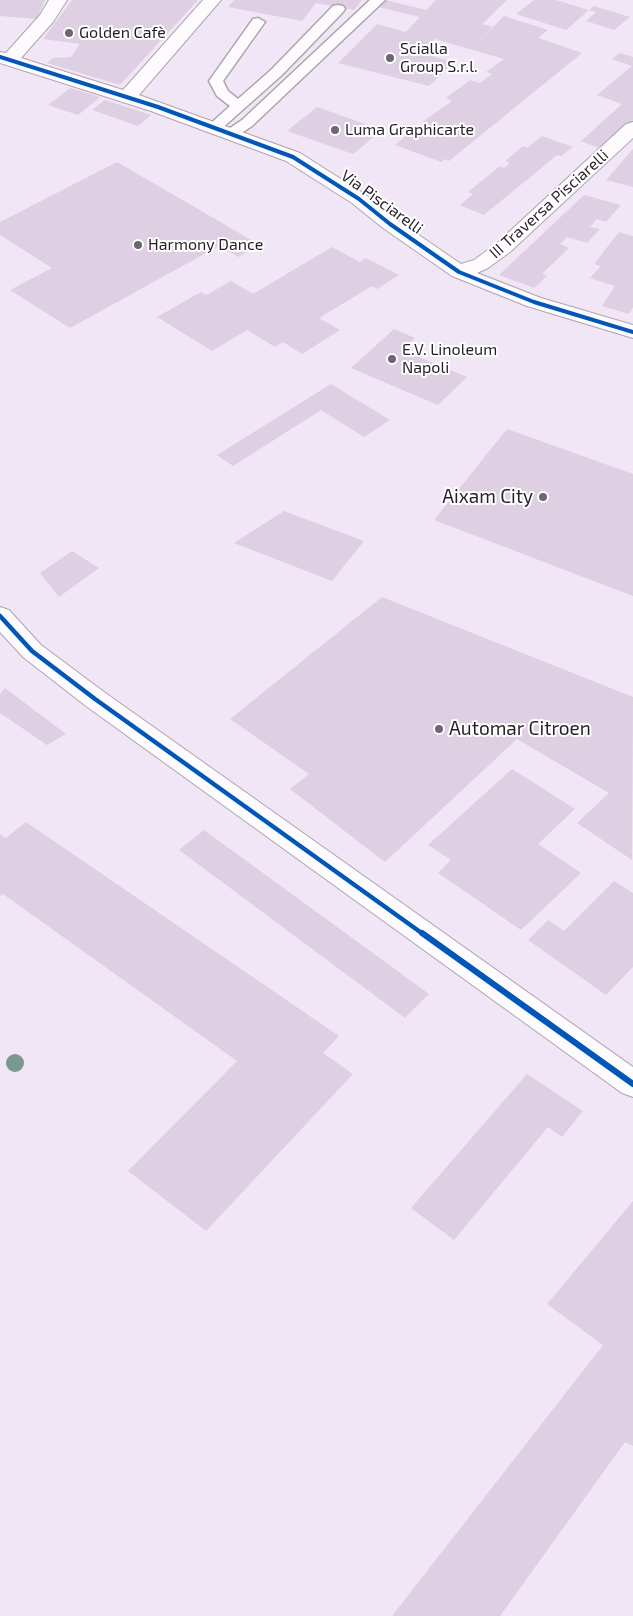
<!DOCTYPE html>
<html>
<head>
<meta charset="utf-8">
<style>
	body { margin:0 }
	canvas { display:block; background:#f1e6f5 }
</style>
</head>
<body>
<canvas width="633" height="1616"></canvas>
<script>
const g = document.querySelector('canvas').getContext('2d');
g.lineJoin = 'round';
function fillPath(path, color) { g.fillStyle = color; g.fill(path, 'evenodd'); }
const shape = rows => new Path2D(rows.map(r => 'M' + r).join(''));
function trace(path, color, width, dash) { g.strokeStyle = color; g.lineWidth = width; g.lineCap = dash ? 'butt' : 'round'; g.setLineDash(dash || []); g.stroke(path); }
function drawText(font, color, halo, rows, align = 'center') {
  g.font = font + ' "Exo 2",sans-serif'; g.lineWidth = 4; g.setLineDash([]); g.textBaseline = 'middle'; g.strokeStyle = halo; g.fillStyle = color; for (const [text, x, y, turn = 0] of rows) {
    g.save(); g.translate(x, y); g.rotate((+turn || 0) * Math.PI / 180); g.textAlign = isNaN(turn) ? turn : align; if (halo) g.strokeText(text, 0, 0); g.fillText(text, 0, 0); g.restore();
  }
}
const building = shape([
	[0,0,45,0,37,19,0,16],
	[72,0,198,0,120,85,47,63,53,58,71,57,80,44,43,39],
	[234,0,362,0,354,10,316,3,302,21,228,7],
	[386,0,426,10,436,0,507,0,482,24,492,27,479,41,504,16,548,30,538,38,582,53,449,161,445,159,441,162,395,145,416,127,421,129,427,124,422,122,452,101,446,98,470,80,480,83,492,74,486,72,504,59,435,39,421,53,454,62,429,86,338,63,377,24,406,32,420,17,378,7],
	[534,0,556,0,589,10,566,30,516,14],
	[594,6,630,17,614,30,586,21,596,12,589,10],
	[620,53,633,57,633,124,604,150,581,141,622,104,597,95,632,66,612,59],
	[70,88,100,97,78,115,48,105],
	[105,100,151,115,138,126,92,110],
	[317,107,382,130,353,154,287,131],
	[542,136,573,147,561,156,557,155,484,215,460,205,473,194,468,192,500,166,504,168,510,163,505,161,523,146,527,148],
	[633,149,633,187,606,180],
	[117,162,260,245,238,257,219,246,70,328,10,290,52,268,0,235,0,222],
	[584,195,621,205,606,222,597,219,590,227,600,229,587,243,567,237,560,244,569,248,542,274,547,276,534,288,499,275],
	[619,232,633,236,633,307,629,314,602,306,615,286,590,278,601,266,594,264],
	[332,247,360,262,366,258,399,275,377,289,372,286,319,318,340,330,302,354,283,342,275,347,247,330,212,351,157,317,201,292,206,295,231,281,253,294],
	[394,329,415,338,402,350,467,377,438,405,351,368],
	[331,384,390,420,364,437,321,410,233,466,217,455],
	[507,429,633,474,633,596,434,520],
	[284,511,364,541,332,581,234,543],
	[72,551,99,568,59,597,40,573],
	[382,597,633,697,632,860,577,823,609,793,517,739,385,862,290,789,309,774,230,719],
	[5,688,66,734,47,745,0,713,0,694],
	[512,769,575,809,538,844,581,873,521,930,438,873,451,860,428,845],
	[26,822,339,1036,323,1053,353,1074,206,1231,128,1171,237,1061,3,894,0,896,0,834,6,838],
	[204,830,429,994,405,1018,179,850],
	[614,881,633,893,633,967,606,995,528,940,548,920,564,931],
	[527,1074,583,1111,562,1137,548,1127,454,1240,411,1208],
	[633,1201,633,1446,625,1442,500,1616,392,1616,603,1345,547,1304]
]);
const lane = shape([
	[370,0,385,0,252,126,237,136,227,136,225,133,227,130,242,120,370,0],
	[338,5,343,6,345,9,343,12,282,75,220,130,210,130,208,127,210,124,230,106,217,96,209,81,253,19,258,18,265,22,223,81,228,91,238,99,272,69,333,6,338,5]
]);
const street = shape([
	[49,0,67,0,53,22,21,58,123,90,203,0,221,0,139,95,300,153,366,195,397,220,461,264,474,260,496,244,626,124,633,122,633,138,510,252,488,268,477,273,541,298,633,325,633,338,527,306,452,276,383,228,352,203,286,161,151,111,0,63,0,52,6,53,40,15,49,0],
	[0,607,9,610,41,645,104,692,633,1067,633,1097,622,1093,86,706,23,657,0,632,0,607]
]);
const cyclewayFar2 = shape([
	[0,57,158,107,293,157,359,199,390,224,459,272,534,302,633,332]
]);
const cyclewayFar1 = shape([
	[0,616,32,651,95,699,423,934]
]);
const cycleway = shape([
	[422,933,633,1084]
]);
const trees = [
	[15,1063]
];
const markers = [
	[69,33,5,"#6d6570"],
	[390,58,5,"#6d6570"],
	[335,130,5,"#6d6570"],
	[138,245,5,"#6d6570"],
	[392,359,5,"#6d6570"],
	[543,497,5,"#6d6570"],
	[439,729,5,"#6d6570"]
];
const farPoinames = [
	["Golden Cafè",79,33],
	["Scialla",400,49],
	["Group S.r.l.",400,67],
	["Luma Graphicarte",345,130],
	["Harmony Dance",148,245],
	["E.V. Linoleum",402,350],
	["Napoli",402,368]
];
const farStreetnames = [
	["Via Pisciarelli",382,202,36],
	["III Traversa Pisciarelli",549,204,-42]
];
const poiNames = [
	["Aixam City",533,497],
	["Automar Citroen",449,729,"left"]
];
fillPath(building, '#decfe3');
trace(lane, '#aca4af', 3);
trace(street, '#aca4af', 2);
fillPath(lane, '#fdfbfe');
fillPath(street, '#fdfbfe');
trace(cyclewayFar2, '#0057b8', 4);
trace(cyclewayFar1, '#0057b8', 4.5);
trace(cycleway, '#0057b8', 6);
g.fillStyle = '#79988e';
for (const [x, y] of trees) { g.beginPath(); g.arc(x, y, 9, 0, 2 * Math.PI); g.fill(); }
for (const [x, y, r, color] of markers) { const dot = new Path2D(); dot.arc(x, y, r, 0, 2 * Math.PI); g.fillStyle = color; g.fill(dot); trace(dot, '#fff', 2); }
drawText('16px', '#261f29', '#fff', farPoinames, 'left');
drawText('16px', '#261f29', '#fff', farStreetnames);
drawText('19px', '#261f29', '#fff', poiNames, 'right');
</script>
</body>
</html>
